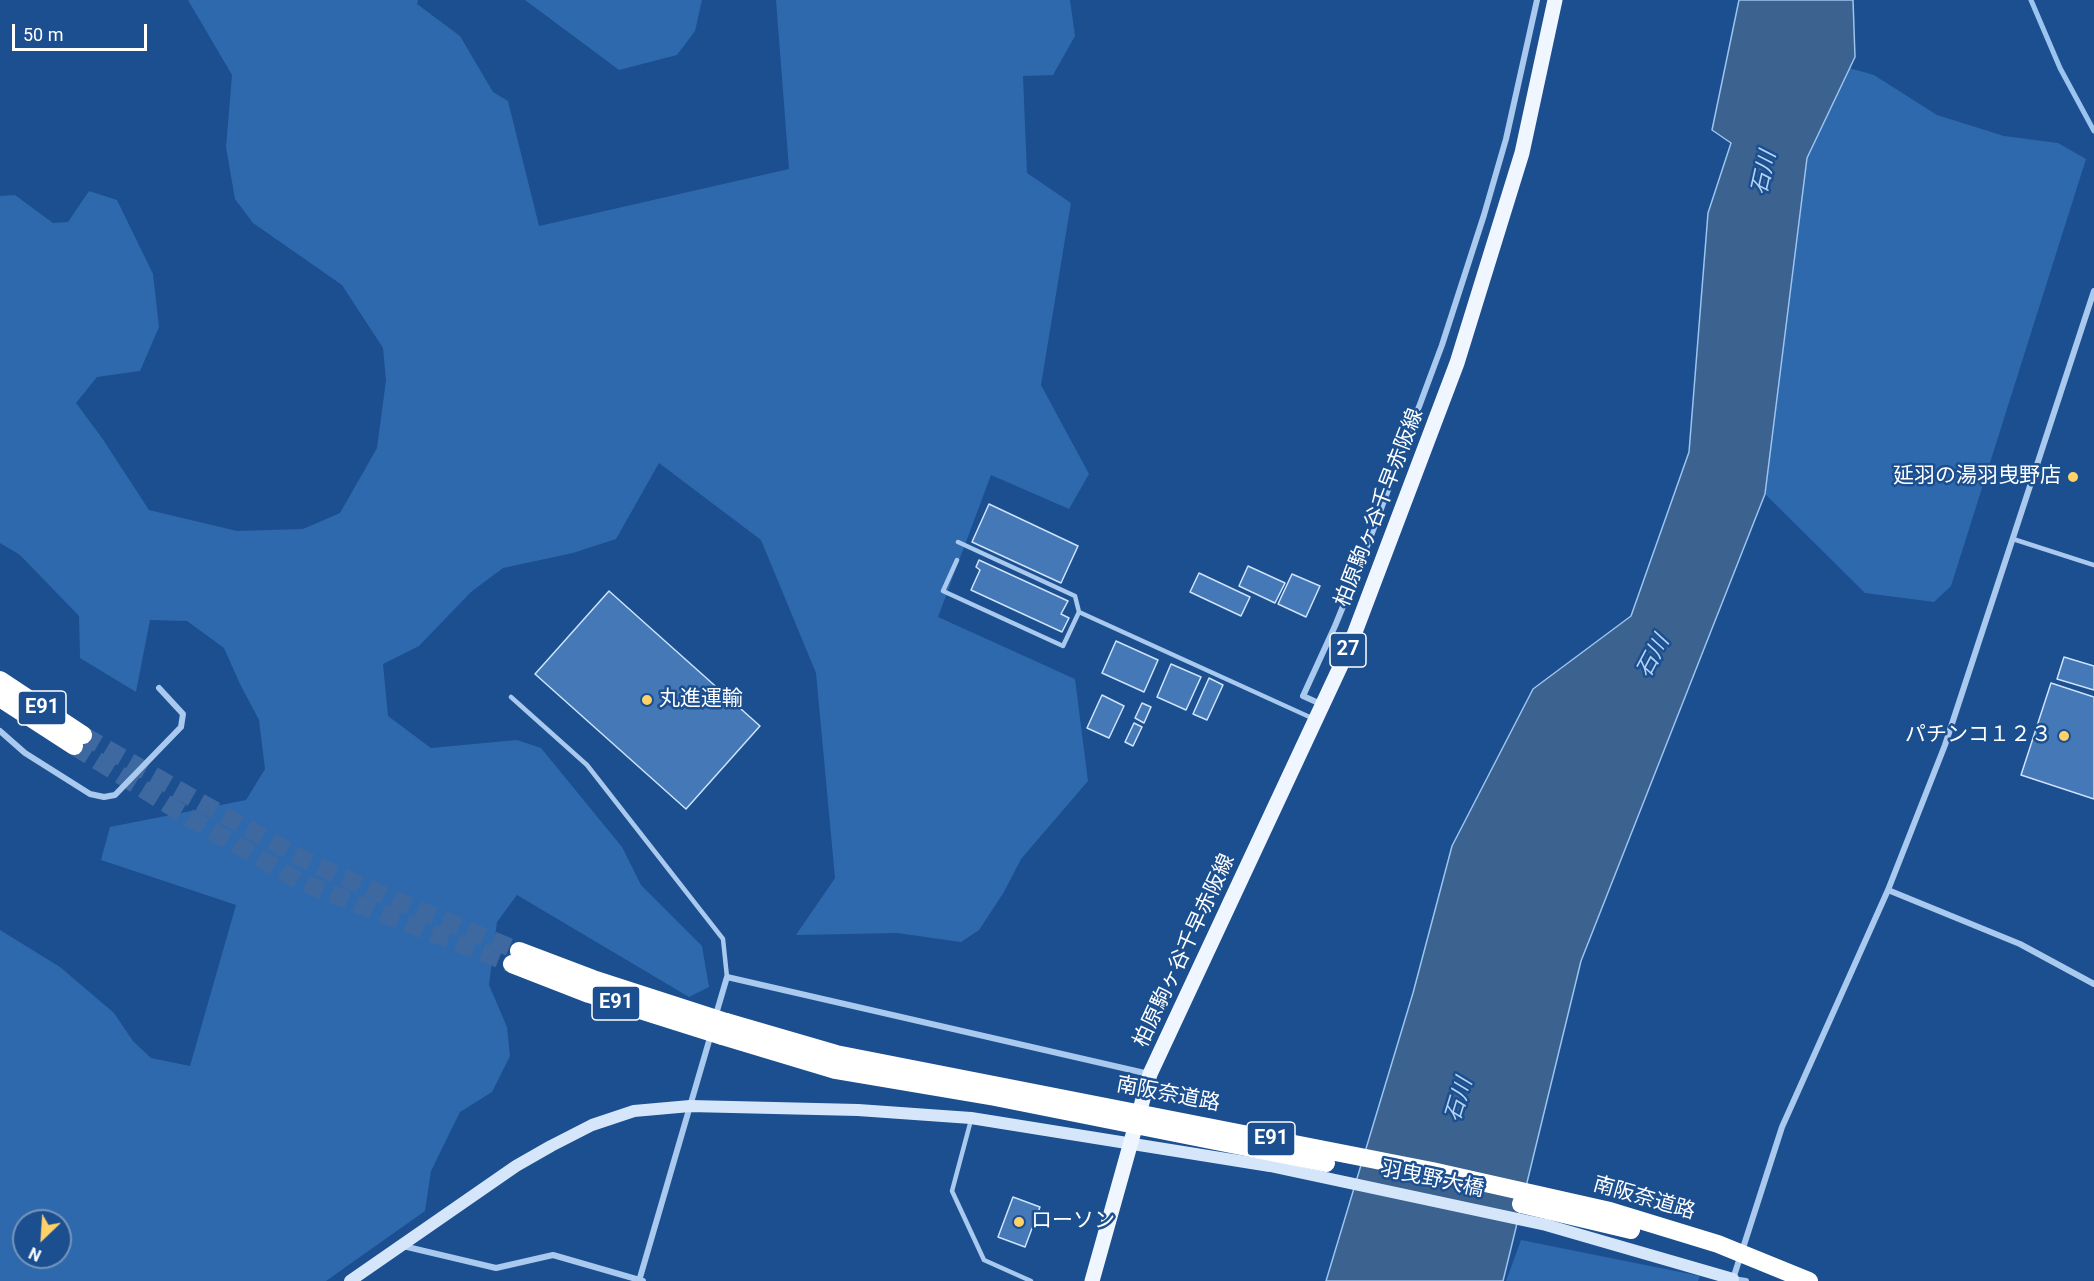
<!DOCTYPE html>
<html>
<head>
<meta charset="utf-8">
<style>
	body { margin:0 }
	#map { position:relative; width:2094px; height:1281px; overflow:hidden; background:#1b4f8f; font-family:Roboto,sans-serif }
	canvas { display:block }
	.north { position:absolute; left:12px; top:1209px; width:60px; height:60px; box-sizing:border-box; background:#1b4f8f; border:2px solid #7695bc; border-radius:50%; rotate:205deg; font-size:16px; font-weight:700; line-height:24px; text-align:center; color:#fff }
	.north::after { content:''; display:block; margin:auto; width:21px; height:27px; background:#ffd166; clip-path:polygon(50% 0,100% 100%,50% 72%,0 100%) }
	.scale { position:absolute; left:12px; top:24px; width:135px; height:27px; box-sizing:border-box; border:3px solid #fff; border-top:0; padding-left:8px; font-size:18px; line-height:21px; white-space:nowrap; color:#fff; -webkit-text-stroke:4px #1b4f8f; paint-order:stroke }
</style>
</head>
<body>
<div id="map">
<canvas width="2094" height="1281"></canvas>
<div class="north">N</div>
<div class="scale">50 m</div>
</div>
<script>
const g = document.querySelector('canvas').getContext('2d');
g.lineJoin = 'round';
function fillPath(path, color) { g.fillStyle = color; g.fill(path, 'evenodd'); }
const shape = rows => new Path2D(rows.map(r => 'M' + r).join(''));
function trace(path, color, width, dash) { g.strokeStyle = color; g.lineWidth = width; g.lineCap = dash ? 'butt' : 'round'; g.setLineDash(dash || []); g.stroke(path); }
function drawText(font, color, halo, rows, align = 'center') {
  g.font = font + ' Roboto,"Noto Sans JP",sans-serif'; g.lineWidth = 5; g.setLineDash([]); g.textBaseline = 'middle'; g.strokeStyle = halo; g.fillStyle = color; for (const [text, x, y, turn = 0] of rows) {
    g.save(); g.translate(x, y); g.rotate((+turn || 0) * Math.PI / 180); g.textAlign = isNaN(turn) ? turn : align; if (halo) g.strokeText(text, 0, 0); g.fillText(text, 0, 0); g.restore();
  }
}
const green = shape([
	[188,0,418,0,417,4,460,36,493,92,508,101,539,226,789,169,776,0,1070,0,1075,36,1053,75,1023,76,1027,173,1071,203,1041,385,1089,474,1069,509,991,475,938,617,1075,679,1088,781,1021,859,1004,892,979,930,961,942,897,933,796,935,835,878,816,673,761,540,659,463,616,539,573,553,503,568,471,592,419,646,383,664,388,716,431,748,517,740,541,748,622,847,641,885,702,946,709,987,689,997,517,895,497,922,489,985,507,1027,510,1056,492,1092,460,1112,431,1171,425,1211,326,1281,0,1281,0,930,60,967,114,1013,133,1041,151,1058,190,1066,236,905,101,860,110,827,246,800,265,769,259,720,240,684,224,648,187,621,150,620,136,692,80,658,79,616,20,555,0,543,0,196,15,195,53,223,68,222,89,191,117,200,153,274,159,327,140,371,97,377,76,403,102,438,149,510,237,531,303,529,340,513,377,448,386,380,383,348,342,285,253,223,235,199,226,147,232,75],
	[24,1221,60,1221,60,1257,24,1257],
	[525,0,702,0,695,31,677,55,619,70],
	[1849,68,1874,75,1937,115,2004,136,2058,143,2086,159,1951,586,1934,602,1865,593,1765,494,1807,158],
	[1521,1240,1700,1276,1698,1281,1506,1281]
]);
const water = shape([
	[1739,0,1853,0,1855,57,1807,158,1765,494,1581,961,1503,1281,1326,1281,1413,993,1452,846,1533,689,1631,616,1689,452,1708,213,1731,143,1712,130,1739,0]
]);
const stream = shape([
	[2031,0,2060,68,2094,131]
]);
const building = shape([
	[989,504,1078,546,1061,583,972,542,989,504],
	[979,560,1068,601,1061,614,1069,618,1062,632,971,590,980,570,976,567,979,560],
	[1248,566,1285,583,1275,603,1239,586,1248,566],
	[1199,573,1250,597,1241,616,1190,592,1199,573],
	[1292,574,1320,586,1306,617,1278,604,1292,574],
	[609,591,760,726,686,809,535,674,609,591],
	[1116,641,1158,660,1144,692,1102,673,1116,641],
	[2064,657,2094,666,2094,690,2057,679,2064,657],
	[1171,664,1201,677,1186,710,1157,697,1171,664],
	[1209,678,1223,685,1207,720,1193,714,1209,678],
	[2051,683,2094,697,2094,799,2021,775,2051,683],
	[1102,695,1124,706,1109,738,1087,728,1102,695],
	[1142,703,1151,707,1144,723,1135,718,1142,703],
	[1134,723,1142,727,1133,746,1125,742,1134,723],
	[1013,1197,1040,1207,1025,1247,998,1237,1013,1197]
]);
const highwayTunnel = shape([
	[83,735,196,800,311,863,407,905,519,951],
	[74,746,188,817,301,882,512,964]
]);
const lane = shape([
	[2013,539,2094,565],
	[958,542,1075,596,1079,612],
	[957,560,943,591,1063,646,1079,612,1314,719],
	[511,697,587,765,723,939,727,977],
	[971,1120,952,1191,984,1260,1031,1281]
]);
const street = shape([
	[1323,705,1303,696,1335,626,1362,560,1442,345,1484,215,1506,139,1537,0],
	[0,731,25,753,90,794,104,797,115,795,181,727,183,714,159,688],
	[1888,890,2020,944,2094,984],
	[717,1011,727,977,1149,1074],
	[403,1246,496,1268,553,1255,643,1281],
	[1733,1279,1782,1127,1888,890,1945,745,2094,291],
	[1733,1279,1746,1281],
	[639,1281,709,1041]
]);
const secondary = shape([
	[350,1281,516,1166,551,1146,592,1125,634,1111,690,1106,858,1110,971,1118,1270,1166,1546,1225,1733,1279,1732,1281]
]);
const primary = shape([
	[1092,1281,1150,1074,1349,648,1457,363,1522,153,1555,0]
]);
const highway = shape([
	[0,680,83,735],
	[0,698,74,746],
	[519,951,593,979,726,1022],
	[512,964,589,994,722,1036]
]);
const highwayBridge = shape([
	[726,1022,836,1054,1432,1171,1610,1211,1718,1244,1809,1281],
	[722,1036,835,1070,995,1097,1326,1163],
	[1521,1204,1631,1230]
]);
const markers = [
	[2073,477,6,"#ffd166"],
	[647,700,6,"#ffd166"],
	[2064,736,6,"#ffd166"],
	[1019,1222,6,"#ffd166"]
];
const shields = [
	[1348,650,36],
	[42,708,48],
	[616,1003,48],
	[1271,1139,48]
];
const shieldNames = [
	["27",1348,650],
	["E91",42,708],
	["E91",616,1003],
	["E91",1271,1139]
];
const poiNames = [
	["延羽の湯羽曳野店",2061,477],
	["丸進運輸",659,700,"left"],
	["パチンコ１２３",2052,736],
	["ローソン",1031,1222,"left"]
];
const streetNames = [
	["柏原駒ヶ谷千早赤阪線",1380,508,-69],
	["柏原駒ヶ谷千早赤阪線",1185,951,-65],
	["南阪奈道路",1168,1095,11],
	["羽曳野大橋",1432,1180,12],
	["南阪奈道路",1644,1199,16]
];
const waterNames = [
	["石川",1765,173,-77],
	["石川",1654,657,-62],
	["石川",1460,1100,-73]
];
fillPath(green, '#2e69ad');
fillPath(water, '#3c6290');
trace(water, '#9cc4f0', 1.5);
trace(stream, '#9cc4f0', 5);
fillPath(building, '#4478b7');
trace(building, '#cfe3fa', 1.5);
trace(highwayTunnel, '#3d69a0', 18, [18, 9]);
trace(lane, '#a9c9ee', 4.5);
trace(street, '#a9c9ee', 6);
trace(secondary, '#d6e6fa', 12);
trace(primary, '#f0f6ff', 15);
trace(highway, '#fff', 18);
trace(highwayBridge, '#fff', 18);
for (const [x, y, r, color] of markers) { const dot = new Path2D(); dot.arc(x, y, r, 0, 2 * Math.PI); g.fillStyle = color; g.fill(dot); trace(dot, '#1b4f8f', 2); }
for (const [x, y, w] of shields) { const box = new Path2D(); box.roundRect(x - w / 2, y - 17, w, 34, 4.5); g.fillStyle = '#1b4f8f'; g.fill(box); trace(box, '#fff', 1.5); }
drawText('bold 20px', '#fff', null, shieldNames);
drawText('21px', '#fff', '#1b4f8f', poiNames, 'right');
drawText('21px', '#fff', '#1b4f8f', streetNames);
drawText('italic 22px', '#b5d3f5', '#1b4f8f', waterNames);
</script>
</body>
</html>
